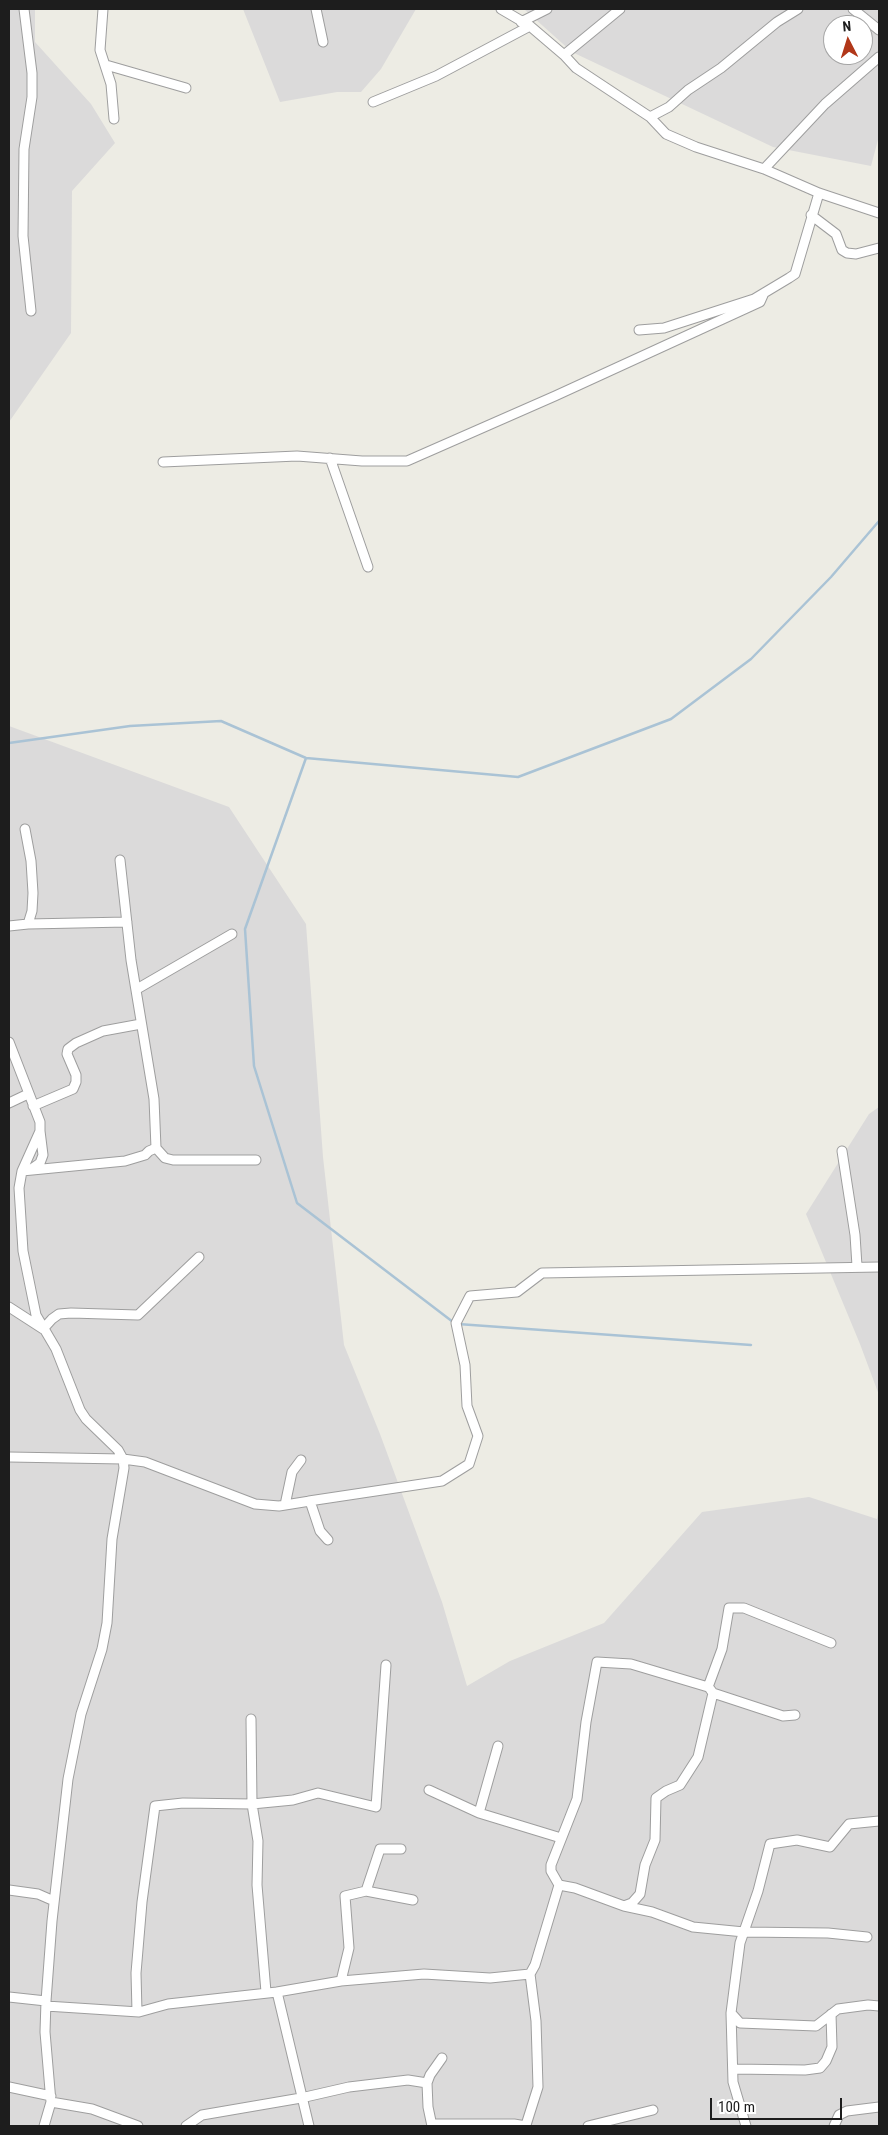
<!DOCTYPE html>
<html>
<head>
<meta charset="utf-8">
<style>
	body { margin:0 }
	#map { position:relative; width:888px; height:2135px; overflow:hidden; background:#edece4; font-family:"Roboto Condensed",sans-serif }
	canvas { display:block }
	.frame { position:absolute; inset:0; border:10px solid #1d1d1d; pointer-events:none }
	.north { position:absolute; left:823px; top:15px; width:50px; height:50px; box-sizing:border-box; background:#fff; border:1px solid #a5a5a5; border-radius:50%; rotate:355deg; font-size:14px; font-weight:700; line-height:20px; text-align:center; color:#1d1d1d }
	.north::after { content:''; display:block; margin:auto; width:18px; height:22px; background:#b13719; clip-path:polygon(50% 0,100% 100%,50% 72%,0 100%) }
	.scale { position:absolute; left:710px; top:2098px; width:132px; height:22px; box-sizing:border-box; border:2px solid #1d1d1d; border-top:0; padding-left:6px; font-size:15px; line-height:18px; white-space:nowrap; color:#1d1d1d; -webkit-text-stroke:4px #fff; paint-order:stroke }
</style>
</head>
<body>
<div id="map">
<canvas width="888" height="2135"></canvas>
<div class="frame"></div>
<div class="north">N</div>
<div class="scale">100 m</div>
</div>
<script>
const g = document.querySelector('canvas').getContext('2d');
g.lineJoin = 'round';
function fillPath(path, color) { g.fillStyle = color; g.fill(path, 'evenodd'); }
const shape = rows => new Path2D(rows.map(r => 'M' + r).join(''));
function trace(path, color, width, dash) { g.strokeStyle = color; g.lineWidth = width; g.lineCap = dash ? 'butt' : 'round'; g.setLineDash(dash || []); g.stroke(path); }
const residential = shape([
	[9,9,35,9,35,42,91,104,115,143,72,191,71,333,9,422],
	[243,9,416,9,381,69,361,92,337,92,280,102],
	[524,9,879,9,879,136,871,166,773,147,572,52],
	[833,25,863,25,863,55,833,55],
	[9,726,229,807,306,924,323,1157,344,1345,380,1434,442,1602,467,1686,510,1661,604,1623,702,1512,809,1497,877,1519,879,1506,879,2126,9,2126],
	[879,1107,879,1395,860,1344,806,1214,869,1114]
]);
const stream = shape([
	[9,743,130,726,221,721,306,758,518,777,671,719,751,659,831,577,879,521],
	[306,758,245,929,254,1066,297,1203,453,1322],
	[458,1324,751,1345]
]);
const minor = shape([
	[24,9,32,73,32,97,24,149,23,236,31,311],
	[103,9,100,50,111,84,114,119],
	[316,9,323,42],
	[501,9,530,26,564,55,576,68,650,117,666,134,696,147,764,169,819,193,879,213],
	[853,9,879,30],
	[521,22,547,9],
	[564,55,620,9],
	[106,65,186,88],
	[373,102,436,76,530,26],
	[650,117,669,107,688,90,721,68,777,22,798,9],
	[764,169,825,104,879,57],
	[811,215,836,234,842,250,847,253,856,254,879,248],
	[639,330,664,328,754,299,789,278,795,274,819,193],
	[330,458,368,567],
	[163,462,297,456,362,461,407,461,555,396,760,302,764,293],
	[25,829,31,861,33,893,32,911,28,924],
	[120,860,131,960,154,1099,156,1148],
	[9,926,28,924,127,922],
	[137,989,232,934],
	[9,1042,40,1122,40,1131,22,1171,19,1188,23,1251,36,1315,56,1349,80,1410,86,1419,118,1450,123,1459,124,1468,112,1539,107,1623,102,1649,81,1714,68,1779,52,1921,46,2001,45,2032,51,2102,44,2126],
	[9,1103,28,1094],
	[33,1106,73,1089,76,1082,76,1075,67,1054,68,1049,76,1043,103,1031,141,1024],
	[156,1148,165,1158,173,1160,256,1160],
	[842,1151,855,1235,857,1266],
	[30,1170,40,1163,43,1155,40,1131],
	[22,1171,125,1161,145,1155,149,1151,156,1148],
	[9,1307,43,1329,52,1319,59,1314,71,1313,138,1315,199,1257],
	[9,1457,123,1459,145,1462,255,1504,279,1506,310,1501,320,1531,328,1540],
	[309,1501,442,1481,469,1464,478,1436,467,1406,465,1365,456,1323,470,1296,517,1292,542,1273,879,1267],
	[285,1505,292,1472,301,1460],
	[831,1643,744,1608,729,1608,722,1649,708,1687,631,1664,597,1662,586,1722,577,1799,551,1865,551,1871,559,1885,575,1888,624,1906,652,1912,693,1927,744,1932,828,1933,867,1937],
	[710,1689,713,1693,783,1716,795,1715],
	[429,1790,479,1813,561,1838],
	[479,1813,498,1746],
	[9,1890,38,1894,54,1901],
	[366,1891,380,1849,401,1849],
	[624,1906,632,1903,640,1894,645,1865,655,1840,656,1798,666,1791,680,1785,698,1757,713,1693],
	[341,1981,349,1948,345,1896,366,1891,413,1900],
	[266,1992,257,1885,258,1841,252,1804,293,1800,318,1793,376,1807,386,1665],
	[277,1992,309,2126],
	[9,1997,46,2001],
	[46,2006,139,2012,168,2004,277,1992,341,1981,424,1974,490,1978,530,1974,535,1965,559,1885],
	[137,2012,136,1973,142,1902,155,1806,183,1803,252,1804,251,1719],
	[731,2013,740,2023,816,2026,838,2009,868,2005,879,2006],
	[733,2069,805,2070,820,2068,826,2061,832,2047,831,2014],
	[9,2087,51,2096],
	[51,2102,92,2109,138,2126],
	[432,2124,514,2124,526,2126],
	[526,2125,538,2087,536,2021,530,1974],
	[186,2126,202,2115,301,2098,349,2087,408,2080,427,2083],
	[432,2126,428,2107,427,2083,430,2075,442,2058],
	[588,2126,653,2110],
	[746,2126,733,2082,731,2013,740,1943,758,1891,770,1844,797,1840,830,1847,849,1824,879,1821],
	[834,2126,839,2115,847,2111,879,2107]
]);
fillPath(residential, '#dbdada');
trace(stream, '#aac3d5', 2.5);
trace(minor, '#9e9e9e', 11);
trace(minor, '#fff', 9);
</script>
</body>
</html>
